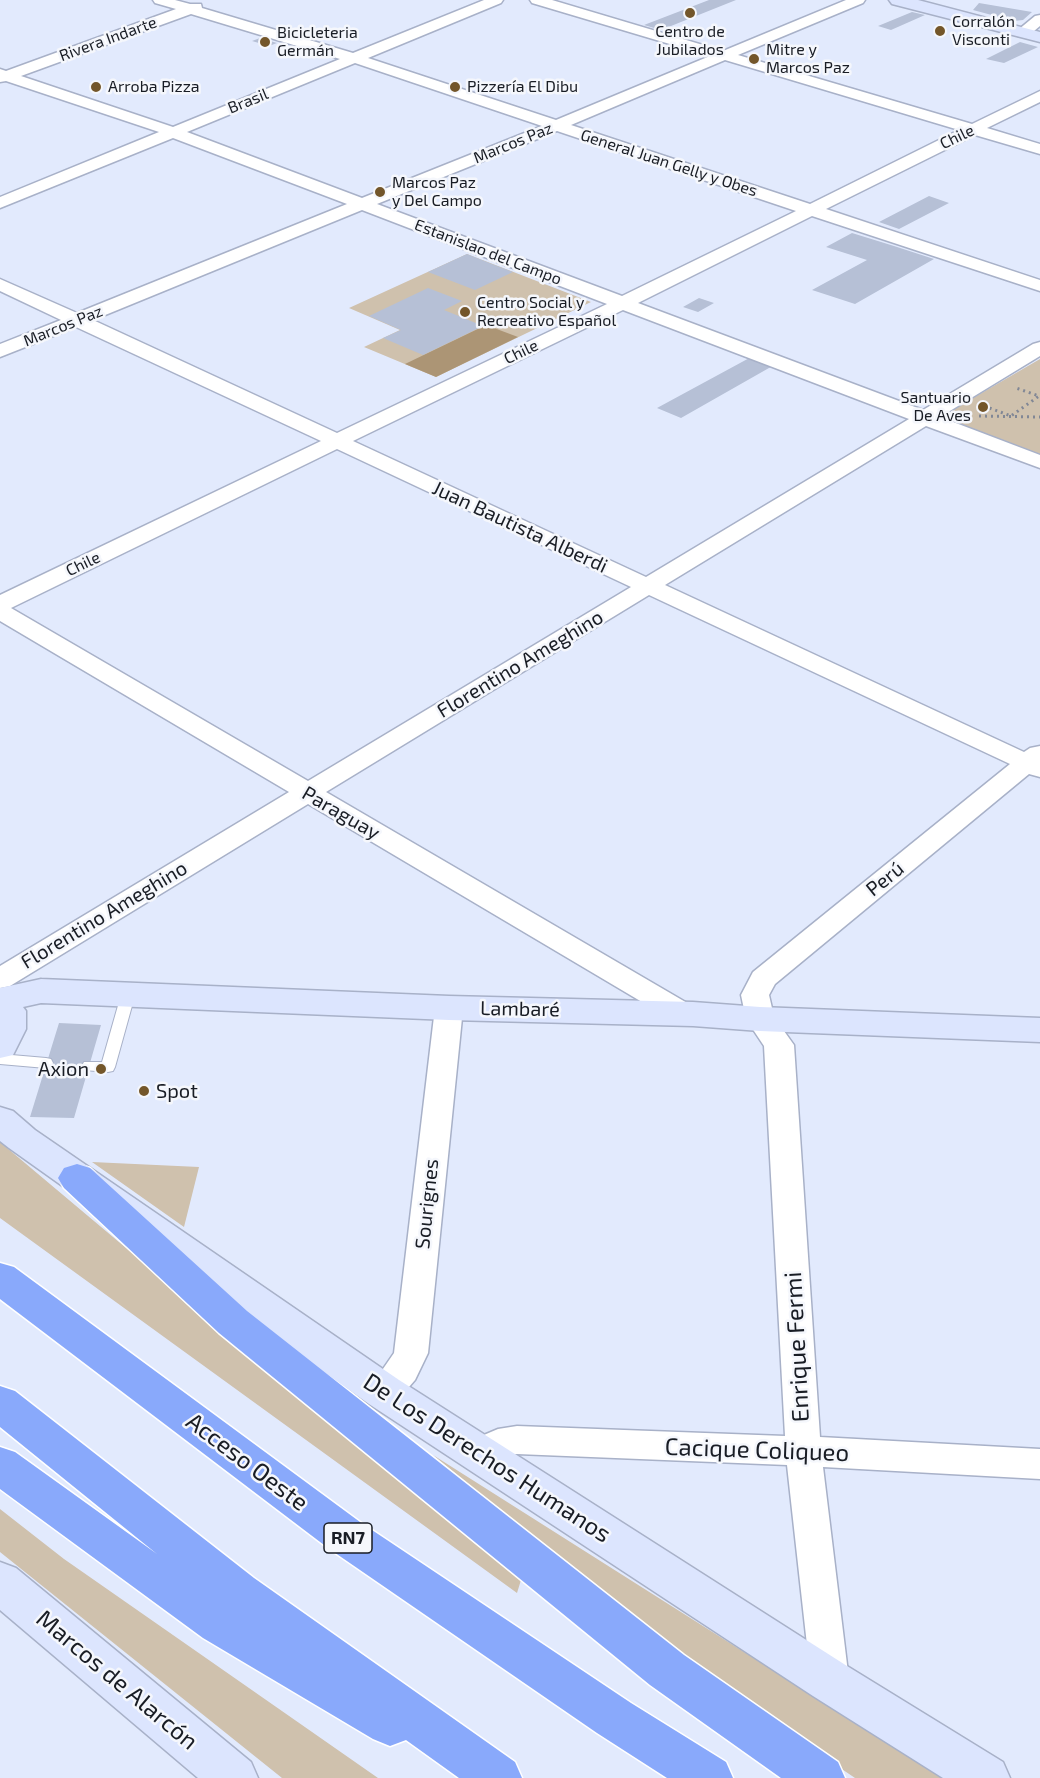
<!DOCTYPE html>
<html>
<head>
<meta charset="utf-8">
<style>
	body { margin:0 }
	canvas { display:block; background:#e2eafd }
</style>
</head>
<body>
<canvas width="1040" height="1778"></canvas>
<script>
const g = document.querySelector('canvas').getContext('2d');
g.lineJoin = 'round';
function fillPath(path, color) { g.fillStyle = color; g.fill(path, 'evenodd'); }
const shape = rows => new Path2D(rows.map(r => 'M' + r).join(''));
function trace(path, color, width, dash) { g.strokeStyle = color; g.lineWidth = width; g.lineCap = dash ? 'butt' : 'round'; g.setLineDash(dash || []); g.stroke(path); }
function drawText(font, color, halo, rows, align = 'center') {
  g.font = font + ' "Exo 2",sans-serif'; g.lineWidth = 5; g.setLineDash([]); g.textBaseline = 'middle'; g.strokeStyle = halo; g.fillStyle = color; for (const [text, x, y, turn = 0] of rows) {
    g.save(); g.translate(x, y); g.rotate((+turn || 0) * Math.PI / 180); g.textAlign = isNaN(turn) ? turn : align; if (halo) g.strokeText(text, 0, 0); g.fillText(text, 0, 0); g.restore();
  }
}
const green = shape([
	[467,254,591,302,436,377,364,347,400,330,349,308],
	[1040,359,1040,457,937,419],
	[0,1142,521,1580,517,1593,0,1218],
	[92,1162,199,1167,184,1227],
	[433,1455,943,1778,855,1778,691,1667],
	[0,1509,64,1559,378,1778,282,1778,0,1552]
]);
const water = shape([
	[486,325,518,337,436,377,405,364]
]);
const building = shape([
	[709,0,736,0,661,30,644,25],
	[979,3,1032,12,1023,20,1014,21,973,10],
	[912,12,925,15,891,30,878,26],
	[260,38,277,43,269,46,252,41],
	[1020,42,1038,47,1004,63,986,59],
	[929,196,949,203,899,229,879,222],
	[852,233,894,246,934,259,855,304,812,290,867,260,826,247],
	[467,254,492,264,513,272,475,290,428,272],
	[428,288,462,301,444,310,483,326,423,355,383,338,401,330,369,316],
	[699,298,714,303,698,312,683,307],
	[753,356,776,364,681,418,657,408],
	[59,1023,101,1025,74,1118,30,1117]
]);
const path = shape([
	[984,406,1011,416,1039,396,1016,388],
	[979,416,1040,417]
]);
const lane = shape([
	[128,990,135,995,115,1067,113,1071,108,1072,84,1070,82,1066,84,1062,102,1062,121,995,128,990],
	[0,1054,46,1058,51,1059,53,1063,51,1067,46,1068,0,1064,0,1054]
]);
const street = shape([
	[153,0,175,0,190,4,201,4,202,8,353,53,484,0,503,0,501,3,368,58,556,120,710,56,532,3,530,0,552,0,723,51,846,0,865,0,863,3,738,55,972,124,1040,91,1040,102,987,128,1040,144,1040,154,975,135,826,209,1040,280,1040,291,812,216,638,303,923,410,1033,344,1040,342,1040,356,940,417,1040,455,1040,468,926,426,665,585,1024,752,1030,748,1040,746,1040,777,1029,774,775,984,769,995,774,1017,794,1045,820,1437,1040,1449,1040,1479,823,1467,849,1681,844,1693,830,1698,816,1693,811,1681,787,1465,517,1454,504,1456,477,1467,465,1463,459,1453,465,1443,498,1429,517,1426,785,1436,764,1046,746,1019,741,995,753,972,1010,764,649,595,326,792,694,1007,698,1014,694,1021,684,1024,674,1021,308,804,10,986,0,988,0,966,289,792,0,621,0,595,321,441,76,327,0,357,0,344,61,320,0,291,0,279,77,313,347,204,173,138,0,208,0,197,159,132,6,81,0,82,0,69,6,71,176,9,155,3,153,0],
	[191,14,340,59,173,127,21,76,191,14],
	[725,60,959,130,810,204,571,125,725,60],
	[355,63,542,126,362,198,187,132,355,63],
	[557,131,796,211,622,296,377,204,557,131],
	[362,210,607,304,337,433,93,320,362,210],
	[623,310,909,419,646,577,353,441,623,310],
	[337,449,631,587,308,781,11,608,337,449],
	[1040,15,1040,26,1028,36,1018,36,1016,33,1018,30,1035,16,1040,15],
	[449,998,459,1001,463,1008,428,1353,415,1380,396,1402,384,1406,372,1402,367,1392,394,1353,435,1008,439,1001,449,998]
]);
const secondary = shape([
	[889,0,918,0,1040,32,1040,42,892,4,889,0],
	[41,979,449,996,693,1002,760,1007,1040,1018,1040,1042,760,1031,693,1026,449,1020,41,1003,23,1007,26,1011,26,1029,13,1055,0,1058,0,988,41,979],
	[0,1107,13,1111,35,1130,399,1380,847,1666,1003,1762,1010,1778,943,1778,813,1696,369,1404,9,1148,0,1141,0,1107],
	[0,1562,16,1568,251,1762,258,1778,198,1778,0,1610,0,1562]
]);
const highway = shape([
	[77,1164,90,1168,247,1311,684,1655,838,1762,845,1778,781,1778,650,1685,219,1333,64,1188,58,1178,64,1168,77,1164],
	[0,1263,14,1267,360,1522,631,1703,726,1762,733,1778,667,1778,597,1733,328,1548,0,1299,0,1263],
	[0,1386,15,1391,254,1578,515,1762,522,1778,459,1778,406,1740,390,1746,373,1739,203,1638,0,1489,0,1447,15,1452,157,1554,0,1427,0,1386]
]);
const markers = [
	[690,13,6,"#73562a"],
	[940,31,6,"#73562a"],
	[265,42,6,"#73562a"],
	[754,59,6,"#73562a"],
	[96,87,6,"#73562a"],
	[455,87,6,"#73562a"],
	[380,192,6,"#73562a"],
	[465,312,6,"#73562a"],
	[983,407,6,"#73562a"],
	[101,1069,6,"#73562a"],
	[144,1091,6,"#73562a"]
];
const farPoinames = [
	["Corralón",952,22],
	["Visconti",952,40],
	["Centro de",690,32,"center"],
	["Jubilados",690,50,"center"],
	["Bicicleteria",277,33],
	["Germán",277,51],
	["Mitre y",766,50],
	["Marcos Paz",766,68],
	["Arroba Pizza",108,87],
	["Pizzería El Dibu",467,87],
	["Marcos Paz",392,183],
	["y Del Campo",392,201],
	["Centro Social y",477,303],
	["Recreativo Español",477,321],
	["Santuario",971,398,"right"],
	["De Aves",971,416,"right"]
];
const farStreetnames = [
	["Rivera Indarte",108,39,-20],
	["Brasil",248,101,-22],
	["Chile",957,137,-26],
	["Marcos Paz",513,143,-22],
	["General Juan Gelly y Obes",669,163,18],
	["Estanislao del Campo",488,252,21],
	["Marcos Paz",63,326,-22],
	["Chile",521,352,-26],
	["Chile",83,564,-26]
];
const shields = [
	[348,1538,48]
];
const shieldNames = [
	["RN7",348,1538]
];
const streetNames = [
	["Juan Bautista Alberdi",520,527,25],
	["Florentino Ameghino",520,664,-31],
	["Paraguay",341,813,30],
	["Perú",885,879,-39],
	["Florentino Ameghino",104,915,-31],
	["Lambaré",520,1009,1],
	["Sourignes",427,1204,-84]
];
const poiNames = [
	["Axion",89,1069],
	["Spot",156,1091,"left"]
];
const nearStreetnames = [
	["Enrique Fermi",797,1347,-93],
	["Cacique Coliqueo",757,1450,2],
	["De Los Derechos Humanos",487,1458,33],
	["Acceso Oeste",247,1462,37],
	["Marcos de Alarcón",117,1680,40]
];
fillPath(green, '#cfc1ad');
fillPath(water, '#ac9575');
fillPath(building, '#b6c0d6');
trace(lane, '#a8b1c8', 2);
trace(street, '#a8b1c8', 3);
trace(secondary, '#a8b1c8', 3);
trace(highway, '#fff', 3);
trace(path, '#818795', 3, [2, 4]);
fillPath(lane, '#fff');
fillPath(street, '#fff');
fillPath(secondary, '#dce5fe');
fillPath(highway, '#89a9fb');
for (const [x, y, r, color] of markers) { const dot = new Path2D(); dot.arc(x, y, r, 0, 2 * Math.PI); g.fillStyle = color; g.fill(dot); trace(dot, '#f5f7fc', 2); }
drawText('16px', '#191d25', '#f5f7fc', farPoinames, 'left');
drawText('16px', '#191d25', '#f5f7fc', farStreetnames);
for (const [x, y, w] of shields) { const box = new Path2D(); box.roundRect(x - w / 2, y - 15, w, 30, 4.5); g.fillStyle = '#f5f7fc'; g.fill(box); trace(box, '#191d25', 1.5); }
drawText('bold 18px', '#191d25', null, shieldNames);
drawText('20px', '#191d25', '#f5f7fc', streetNames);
drawText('20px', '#191d25', '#f5f7fc', poiNames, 'right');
drawText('24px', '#191d25', '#f5f7fc', nearStreetnames);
</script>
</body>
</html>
